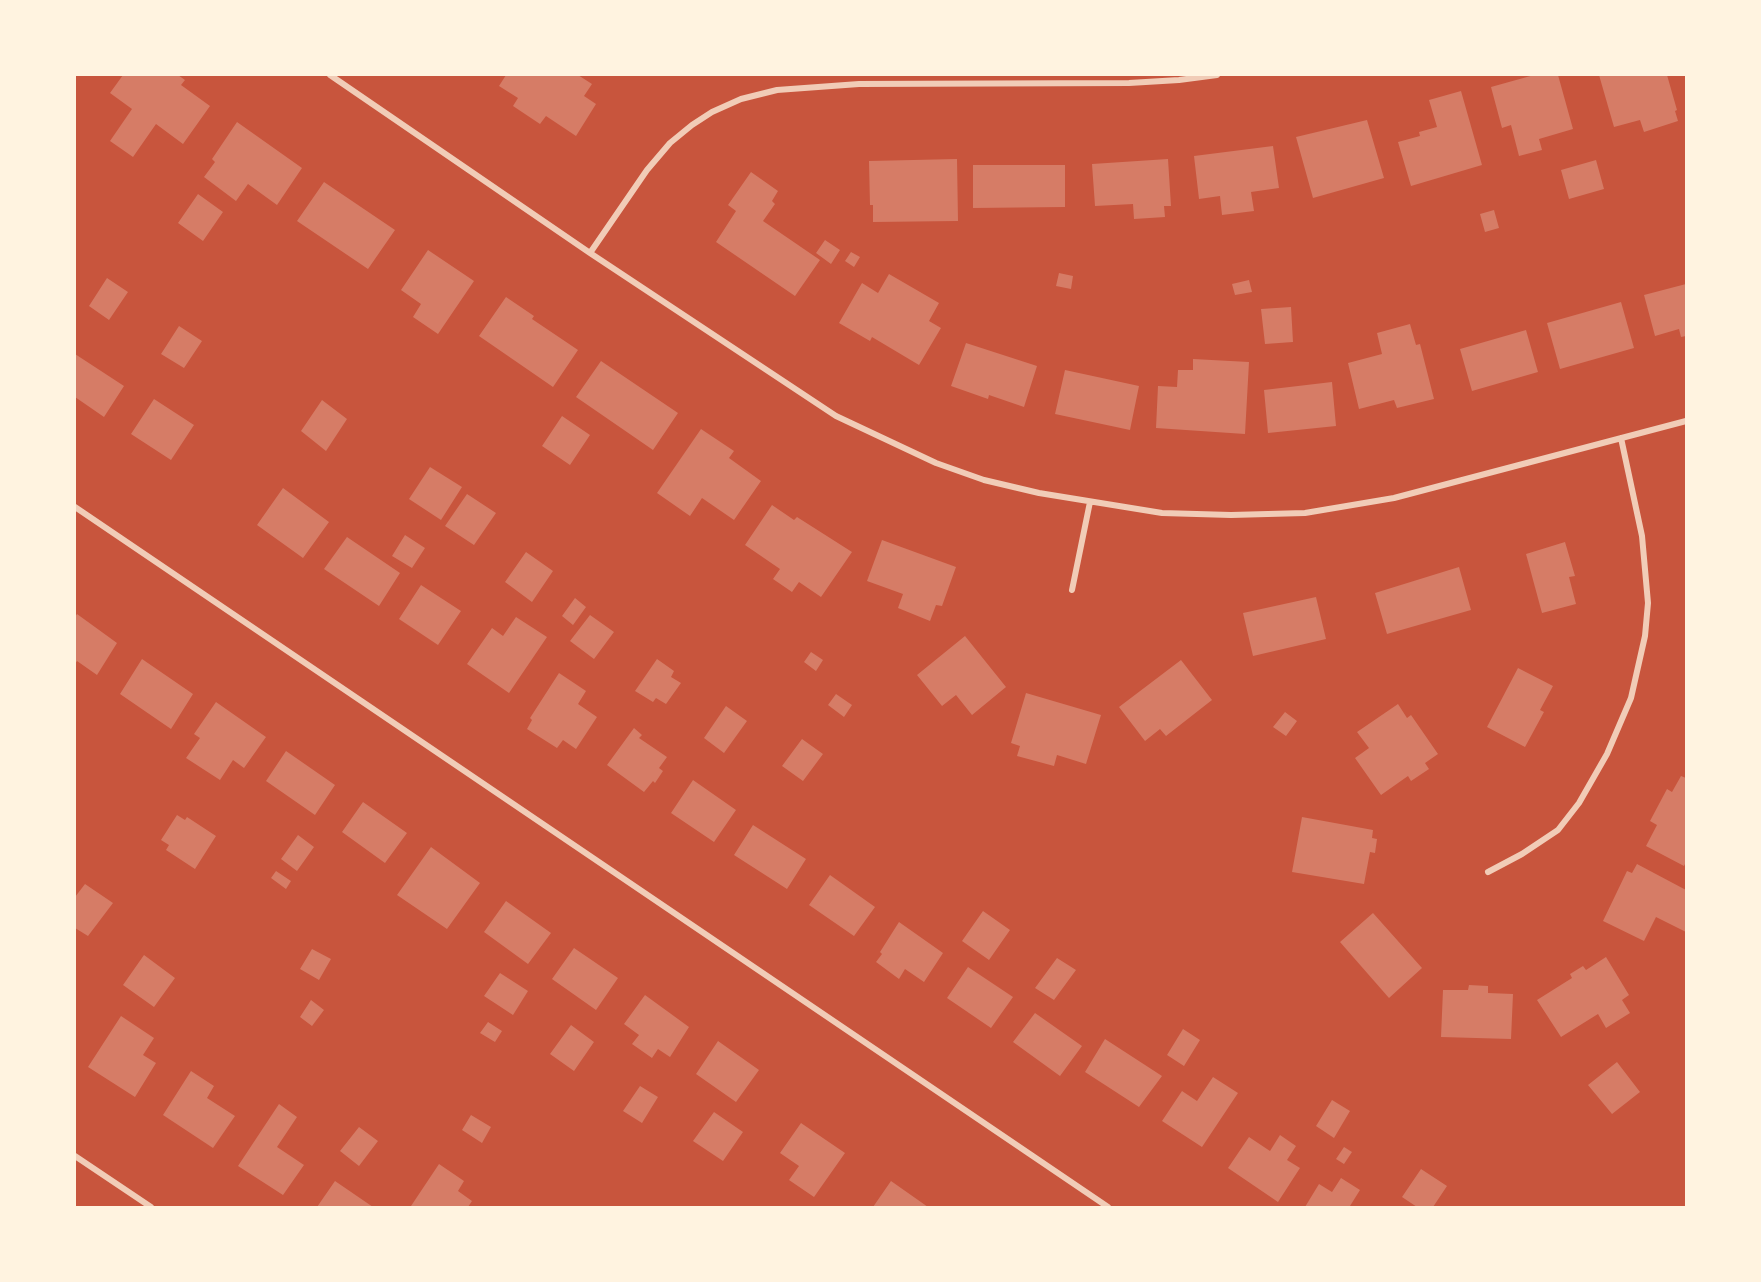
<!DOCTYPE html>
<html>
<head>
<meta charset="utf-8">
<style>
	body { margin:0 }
	#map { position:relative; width:1761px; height:1282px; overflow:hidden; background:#c8553d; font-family:"Space Grotesk",sans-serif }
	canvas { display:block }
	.frame { position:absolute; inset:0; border:76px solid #fff3e0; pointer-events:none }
</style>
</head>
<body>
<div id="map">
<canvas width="1761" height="1282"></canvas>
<div class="frame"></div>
</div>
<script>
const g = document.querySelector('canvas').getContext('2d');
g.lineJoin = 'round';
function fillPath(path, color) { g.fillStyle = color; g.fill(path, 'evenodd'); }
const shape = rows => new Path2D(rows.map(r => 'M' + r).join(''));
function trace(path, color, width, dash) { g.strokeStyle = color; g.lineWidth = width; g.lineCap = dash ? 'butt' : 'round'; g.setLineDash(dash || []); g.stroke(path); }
const building = shape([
	[123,75,178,75,185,80,181,85,210,106,183,144,156,124,133,157,110,141,132,109,110,93],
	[506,75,578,75,592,84,584,96,596,104,576,136,546,116,540,124,513,106,518,98,499,86],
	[1534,75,1558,75,1573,129,1539,139,1542,150,1519,156,1511,125,1502,128,1491,87],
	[1599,75,1667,75,1677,110,1675,111,1678,121,1644,132,1640,120,1614,127],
	[1461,91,1482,165,1411,186,1398,142,1420,136,1419,132,1437,127,1429,100],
	[1367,120,1384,178,1313,198,1296,137],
	[237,122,302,168,277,205,248,184,236,201,204,177,215,162,212,159],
	[1273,146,1279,188,1251,192,1254,211,1222,215,1220,196,1199,199,1194,156],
	[957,159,958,221,873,222,873,205,870,205,869,161],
	[1168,159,1171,206,1164,206,1165,217,1134,219,1133,204,1095,206,1092,164],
	[1596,160,1604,189,1569,199,1561,170],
	[973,165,1065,165,1065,207,973,208],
	[751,172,778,191,772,201,775,204,763,221,820,260,795,296,716,242,736,211,728,205],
	[324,182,395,230,368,269,297,221],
	[198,194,223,212,203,241,178,223],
	[1494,210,1499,228,1485,232,1480,214],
	[825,240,840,250,831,264,816,253],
	[428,250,474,281,438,334,413,317,421,304,401,290],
	[851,252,860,257,854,267,845,261],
	[1059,273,1073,276,1071,289,1056,286],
	[889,274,939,303,929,321,941,328,919,365,872,337,870,341,839,323,862,283,878,293],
	[107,278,128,292,109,320,89,306],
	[1249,280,1252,292,1235,295,1232,284],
	[1686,284,1686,336,1681,337,1679,329,1655,336,1644,295],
	[506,297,534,316,532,319,578,350,553,387,479,336],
	[1621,302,1634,348,1560,369,1547,323],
	[1291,307,1293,342,1265,344,1261,309],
	[1410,324,1416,345,1420,344,1434,399,1397,408,1394,400,1359,409,1348,363,1382,354,1377,333],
	[179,326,202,341,184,368,161,354],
	[1526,330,1538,372,1472,391,1460,349],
	[966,343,1037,366,1024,407,989,395,988,399,951,386],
	[75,354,124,386,104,417,75,397],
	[1193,359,1249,362,1245,434,1156,428,1158,386,1177,387,1178,370,1193,370],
	[601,361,678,413,653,450,576,397],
	[1065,370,1139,386,1130,430,1055,414],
	[1332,382,1336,426,1268,433,1264,390],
	[154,399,194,425,171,460,131,434],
	[322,400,347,419,326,451,301,431],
	[562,416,590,435,570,465,542,446],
	[701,429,734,451,729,458,761,481,734,520,702,498,690,516,657,493],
	[430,467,462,487,441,520,409,499],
	[283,488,329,522,303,558,257,525],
	[467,494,496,513,474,545,445,526],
	[772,505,794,520,797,517,852,552,821,597,799,582,792,592,773,579,780,569,745,545],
	[405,535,425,548,412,568,392,556],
	[347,537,400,573,379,606,324,569],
	[882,540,956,567,942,606,936,605,930,621,898,608,903,594,867,581],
	[1565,542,1575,576,1569,577,1576,604,1542,613,1526,554],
	[526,552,553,571,532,602,505,582],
	[1459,567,1471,610,1387,634,1375,593],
	[421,585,461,611,438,645,399,619],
	[1316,597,1326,639,1253,656,1243,613],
	[575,598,586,607,573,625,562,616],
	[77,614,117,643,97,675,77,661,75,664,75,617],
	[590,615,614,632,594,659,570,641],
	[516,617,547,637,509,693,467,664,492,628,503,636],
	[965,636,1006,687,972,715,956,695,942,706,917,675],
	[811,652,823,660,816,671,804,662],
	[142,659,193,694,171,729,120,694],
	[657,659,674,671,671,677,681,683,666,704,656,698,653,702,635,691],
	[1181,660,1212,700,1166,736,1160,729,1145,741,1119,707],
	[1518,668,1553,686,1540,710,1544,712,1525,747,1487,727],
	[559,673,586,691,578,704,597,717,576,749,563,740,557,748,527,729,532,720,530,718],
	[1026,693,1101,715,1086,764,1057,755,1054,766,1017,756,1020,746,1011,743],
	[836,694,852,705,844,717,828,705],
	[216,702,266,737,244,768,233,760,220,780,186,758,200,738,194,734],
	[1398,704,1407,718,1411,715,1438,754,1425,763,1429,769,1411,781,1408,776,1381,795,1355,758,1369,748,1357,732],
	[726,706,747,721,724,753,704,738],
	[1285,712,1297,721,1286,736,1273,727],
	[634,728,642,735,639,738,667,757,659,768,663,771,655,783,653,781,644,792,607,765],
	[802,739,823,754,803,781,782,766],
	[286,751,335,785,315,815,266,781],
	[1681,776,1686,778,1686,862,1684,866,1646,846,1657,825,1650,821,1667,789,1672,792],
	[693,780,736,810,714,842,671,813],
	[363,802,407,833,385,863,342,832],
	[177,815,185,820,187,817,216,836,195,869,166,850,169,845,161,840],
	[1302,817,1373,830,1372,838,1377,839,1375,853,1370,852,1364,884,1292,872],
	[753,825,806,859,787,889,734,855],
	[298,835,314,847,297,871,281,859],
	[431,847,480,883,447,929,397,895],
	[1637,864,1686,890,1686,932,1656,917,1644,941,1603,921,1627,871,1632,873],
	[276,871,291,881,286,889,271,878],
	[830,875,875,907,854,936,809,905],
	[85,884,113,903,88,936,75,928,75,897],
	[506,901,551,933,528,964,484,932],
	[983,911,1010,930,989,960,962,941],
	[1373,913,1422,968,1389,998,1340,942],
	[899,922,943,953,924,982,905,969,899,979,876,962,882,954,880,952],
	[574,948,618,978,596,1010,552,979],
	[312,949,331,959,319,980,300,969],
	[144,955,175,978,154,1007,123,985],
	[1606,957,1629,995,1622,1000,1630,1013,1606,1028,1598,1014,1561,1037,1537,1000,1572,978,1570,974,1583,966,1586,970],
	[1057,958,1076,970,1054,1000,1035,988],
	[968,967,1013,997,991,1028,947,998],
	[500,973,528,991,513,1015,484,996],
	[1469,985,1488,986,1488,993,1513,994,1511,1039,1441,1037,1443,990,1468,990],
	[645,995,689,1027,670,1057,658,1049,652,1058,632,1044,639,1035,624,1024],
	[311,1000,324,1010,312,1026,300,1017],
	[1035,1013,1082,1046,1060,1076,1013,1042],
	[121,1016,154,1038,143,1055,156,1063,135,1097,88,1067],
	[488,1022,502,1031,495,1042,480,1033],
	[571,1025,594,1042,574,1071,550,1054],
	[1183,1029,1200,1040,1184,1066,1167,1055],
	[1105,1039,1162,1076,1139,1107,1085,1072],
	[718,1041,759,1070,736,1102,696,1074],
	[1617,1062,1640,1092,1612,1114,1588,1085],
	[191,1071,214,1086,207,1098,235,1116,213,1148,163,1115],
	[1213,1077,1238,1093,1202,1147,1162,1121,1182,1091,1197,1101],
	[640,1086,658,1097,642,1123,623,1111],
	[1332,1100,1350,1111,1334,1138,1316,1126],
	[279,1104,297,1117,277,1147,304,1165,283,1195,238,1166],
	[714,1112,743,1132,723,1161,693,1141],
	[471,1115,491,1127,482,1143,462,1130],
	[801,1123,845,1153,814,1197,789,1180,799,1166,780,1153],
	[359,1127,378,1141,359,1166,340,1151],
	[1280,1135,1296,1146,1287,1160,1300,1168,1278,1202,1228,1168,1249,1137,1270,1151],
	[1344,1147,1352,1152,1344,1164,1336,1159],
	[439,1164,464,1181,458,1191,472,1201,468,1207,411,1206],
	[1421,1169,1447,1186,1433,1207,1417,1207,1402,1197],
	[1341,1178,1360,1190,1350,1206,1352,1207,1305,1207,1319,1184,1332,1192],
	[335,1181,373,1207,317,1207],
	[891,1181,928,1207,873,1207]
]);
const minor = shape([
	[330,75,590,253,836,416,936,463,984,480,1039,493,1162,513,1231,515,1305,513,1394,498,1686,421],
	[590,253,647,170,670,143,692,125,712,112,741,99,777,90,859,84,1129,83,1179,80,1217,75],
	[75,507,1108,1207],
	[1072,590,1090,502],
	[1488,872,1522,854,1558,830,1579,803,1607,754,1631,698,1645,636,1648,603,1642,536,1621,438],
	[75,1156,151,1207]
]);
fillPath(building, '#d67c66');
trace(minor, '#f1ccb7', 6);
</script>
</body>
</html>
